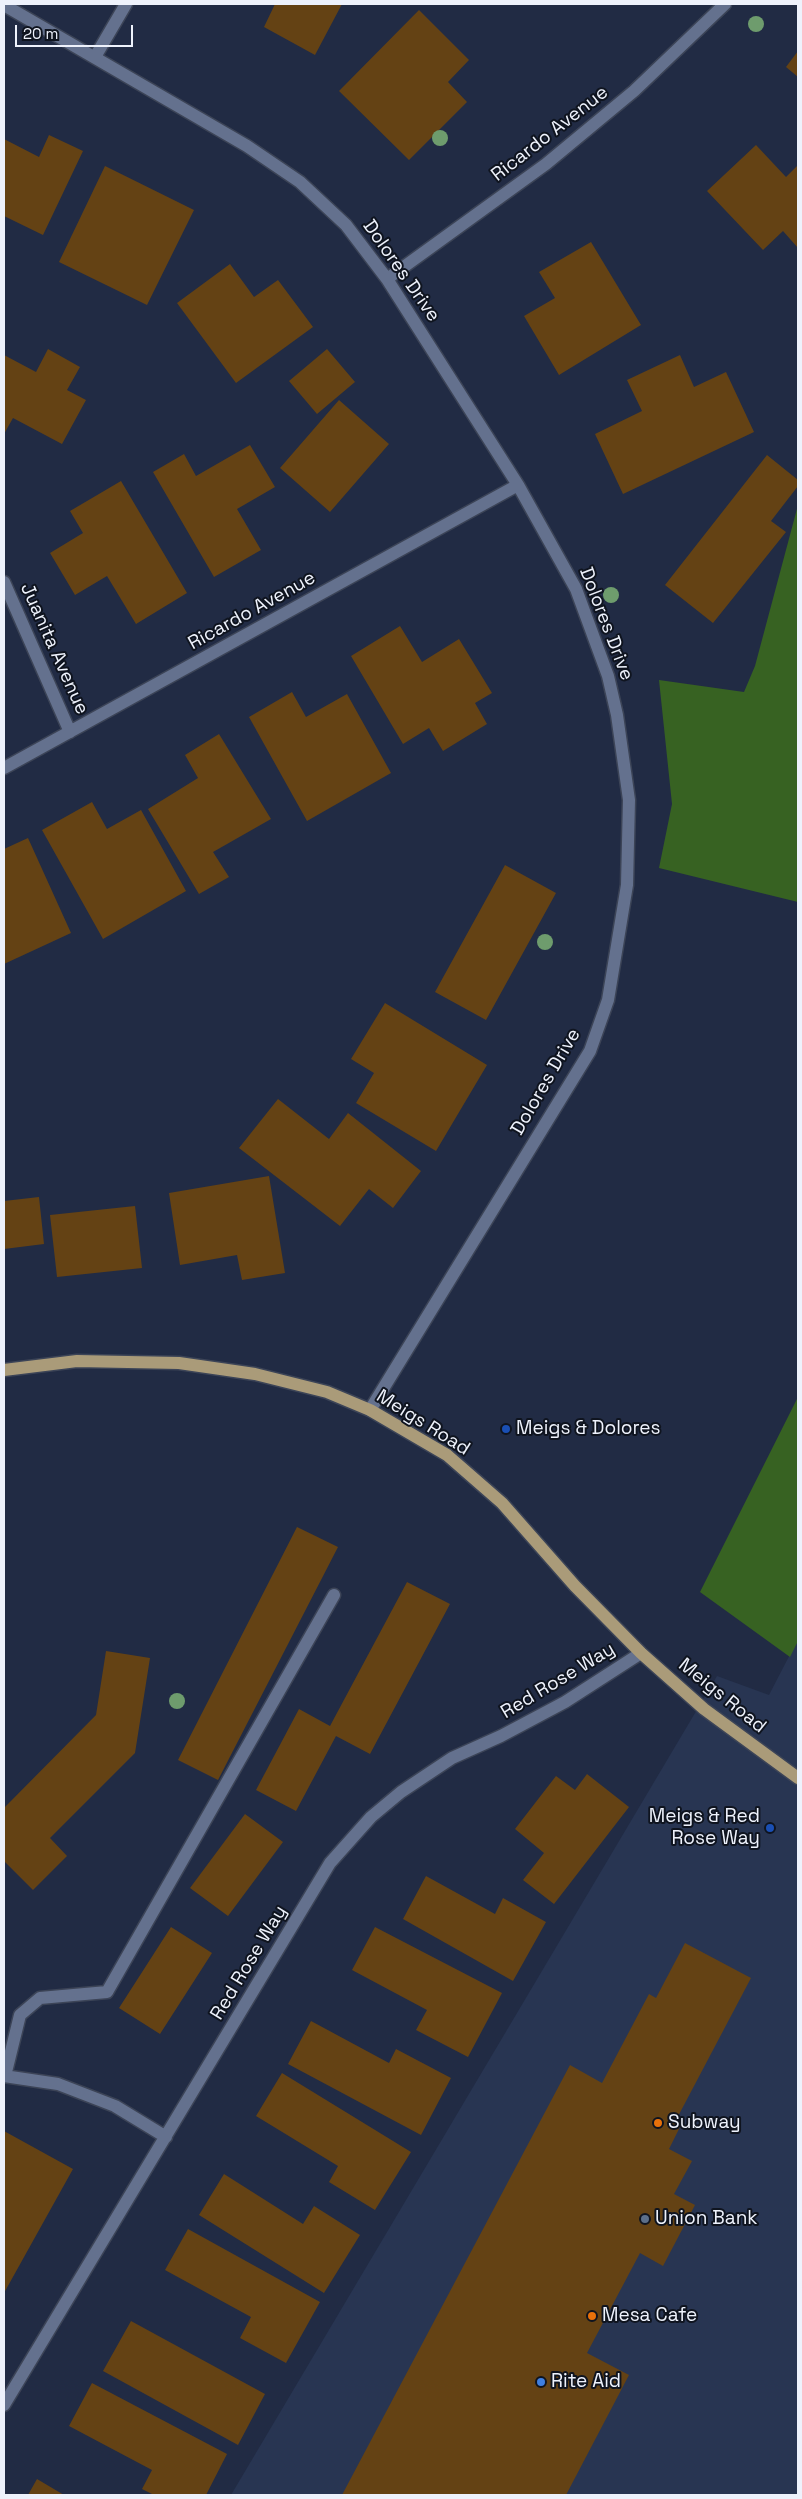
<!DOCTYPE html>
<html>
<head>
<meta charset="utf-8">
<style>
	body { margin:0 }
	#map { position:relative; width:802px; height:2499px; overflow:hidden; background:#212b44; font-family:"Space Grotesk",sans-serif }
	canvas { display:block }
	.frame { position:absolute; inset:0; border:5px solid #eef2fc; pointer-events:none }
	.scale { position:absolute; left:15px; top:25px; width:118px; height:22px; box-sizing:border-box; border:2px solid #eef2fc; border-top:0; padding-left:6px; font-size:15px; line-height:18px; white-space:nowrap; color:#eef2fc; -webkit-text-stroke:4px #0f141f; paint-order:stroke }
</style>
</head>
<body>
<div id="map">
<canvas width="802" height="2499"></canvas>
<div class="frame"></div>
<div class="scale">20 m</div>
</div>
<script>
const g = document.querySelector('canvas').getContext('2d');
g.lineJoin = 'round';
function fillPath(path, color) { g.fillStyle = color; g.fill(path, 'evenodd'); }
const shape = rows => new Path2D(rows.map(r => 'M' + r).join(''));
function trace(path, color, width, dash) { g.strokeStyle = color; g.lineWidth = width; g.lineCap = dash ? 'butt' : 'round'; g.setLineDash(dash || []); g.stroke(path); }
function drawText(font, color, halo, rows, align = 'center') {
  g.font = font + ' "Space Grotesk",sans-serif'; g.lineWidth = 4; g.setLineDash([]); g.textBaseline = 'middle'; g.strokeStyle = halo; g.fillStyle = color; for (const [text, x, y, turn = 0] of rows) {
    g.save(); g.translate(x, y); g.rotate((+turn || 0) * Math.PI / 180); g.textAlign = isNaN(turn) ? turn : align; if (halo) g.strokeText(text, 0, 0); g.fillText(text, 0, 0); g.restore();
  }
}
const built = shape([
	[798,1639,798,2495,231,2495,717,1676,769,1695]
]);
const green = shape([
	[798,505,798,902,659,868,672,804,659,680,744,692,755,666],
	[798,1397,798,1641,790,1657,700,1592]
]);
const building = shape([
	[275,4,342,4,315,55,264,27],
	[419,10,469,60,448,82,467,102,409,160,339,91],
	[798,51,798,77,786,67],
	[49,135,83,151,43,235,4,216,4,139,39,157],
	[756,145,786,177,798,165,798,248,783,231,763,250,707,191],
	[105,166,194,210,147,305,59,262],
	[591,242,641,325,559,375,524,316,555,298,539,272],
	[230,264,254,297,278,280,313,327,236,383,177,303],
	[48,349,80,367,67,390,86,400,62,444,13,418,4,434,4,355,36,372],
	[327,349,355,382,317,414,289,381],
	[680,355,694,387,726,372,754,432,623,494,595,434,642,411,627,380],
	[339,400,389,444,330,512,280,468],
	[250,445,275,487,237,509,261,550,214,577,153,472,184,454,196,476],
	[767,455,798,480,798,486,771,521,786,532,713,623,665,585],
	[121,481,187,593,136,624,107,576,75,595,50,553,83,533,70,511],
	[400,626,422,662,459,639,492,693,475,703,487,724,443,751,429,728,403,744,351,656],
	[292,692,306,717,347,694,391,773,307,821,249,717],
	[219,734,271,819,213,852,229,877,199,894,148,809,198,778,185,755],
	[92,802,107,829,141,810,186,891,103,939,42,830],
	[28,838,71,933,4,964,4,849],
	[505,865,556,893,486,1020,435,992],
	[385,1003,487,1065,436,1151,356,1103,374,1073,351,1059],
	[278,1099,329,1139,348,1113,421,1171,393,1208,369,1189,340,1226,239,1148],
	[269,1176,285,1273,242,1280,237,1255,180,1265,169,1193],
	[39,1197,44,1244,4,1249,4,1201],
	[135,1206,142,1268,57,1277,50,1215],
	[297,1527,338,1547,218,1780,178,1760],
	[407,1582,450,1604,370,1754,336,1736,296,1811,256,1790,299,1709,330,1726],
	[106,1651,150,1658,135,1753,50,1838,67,1856,33,1890,4,1861,4,1808,96,1715],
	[587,1774,629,1807,554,1904,523,1880,544,1853,515,1829,556,1776,575,1790],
	[245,1814,283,1842,228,1916,190,1888],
	[426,1876,495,1914,503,1898,546,1922,513,1981,403,1919],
	[171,1927,212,1953,160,2034,119,2008],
	[375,1927,502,1993,468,2057,416,2030,427,2010,352,1970],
	[685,1943,751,1978,675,2122,681,2125,669,2149,692,2161,674,2194,695,2205,663,2266,640,2253,587,2353,629,2375,566,2495,342,2495,570,2065,602,2083,649,1994,656,1998],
	[311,2021,389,2063,396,2049,451,2078,421,2135,288,2064],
	[282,2073,411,2152,375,2210,329,2182,338,2166,256,2116],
	[4,2131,73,2169,4,2293],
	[224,2174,303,2224,314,2206,360,2235,324,2293,199,2215],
	[188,2229,320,2302,286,2363,240,2338,251,2317,165,2270],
	[131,2321,265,2394,238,2445,103,2371],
	[92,2383,227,2454,206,2495,154,2495,142,2489,152,2470,69,2426],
	[37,2479,64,2495,28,2495]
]);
const minor = shape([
	[4,5,247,146,300,182,346,225,387,279,518,485,576,589,608,676,617,715,629,800,627,885,608,1000,590,1051,370,1410],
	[95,57,126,4],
	[387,279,546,164,634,91,725,4],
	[4,582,70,732],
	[4,768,518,485],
	[4,2076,58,2084,115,2106,166,2137],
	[5,2076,20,2015,40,1998,107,1992,334,1595],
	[4,2405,330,1863,371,1817,401,1792,452,1758,501,1736,565,1702,641,1653]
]);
const major = shape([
	[4,1370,77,1361,179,1363,255,1374,327,1392,370,1410,447,1455,502,1503,575,1586,641,1653,704,1709,798,1778]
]);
const trees = [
	[756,24],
	[440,138],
	[611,595],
	[545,942],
	[177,1701]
];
const markers = [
	[506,1429,5,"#1a4fb4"],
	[770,1828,5,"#1a4fb4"],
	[658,2123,5,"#e8710a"],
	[645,2219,5,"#5c6f8a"],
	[592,2316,5,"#e8710a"],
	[541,2382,5,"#3f7fe0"]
];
const streetNames = [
	["Ricardo Avenue",550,134,-38],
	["Dolores Drive",401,271,55],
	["Ricardo Avenue",252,611,-29],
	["Dolores Drive",606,624,69],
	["Juanita Avenue",54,649,66],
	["Dolores Drive",546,1082,-60],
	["Meigs Road",423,1423,32],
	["Red Rose Way",558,1681,-31],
	["Meigs Road",722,1696,39],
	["Red Rose Way",249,1963,-59]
];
const poiNames = [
	["Meigs & Dolores",516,1429],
	["Meigs & Red",760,1817,"right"],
	["Rose Way",760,1839,"right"],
	["Subway",668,2123],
	["Union Bank",655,2219],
	["Mesa Cafe",602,2316],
	["Rite Aid",551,2382]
];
fillPath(built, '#283552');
fillPath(green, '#376222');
fillPath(building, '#644214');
trace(minor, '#3c4457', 15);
trace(major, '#3c4457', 15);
trace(minor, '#64718e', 12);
trace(major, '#aa9b79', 12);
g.fillStyle = '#6e9c6d';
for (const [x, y] of trees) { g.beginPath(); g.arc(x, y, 8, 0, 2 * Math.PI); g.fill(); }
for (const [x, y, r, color] of markers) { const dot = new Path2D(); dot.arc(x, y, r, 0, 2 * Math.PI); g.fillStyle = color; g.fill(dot); trace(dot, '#0f141f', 2); }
drawText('19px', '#eef2fc', '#0f141f', streetNames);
drawText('19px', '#eef2fc', '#0f141f', poiNames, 'left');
</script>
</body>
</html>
